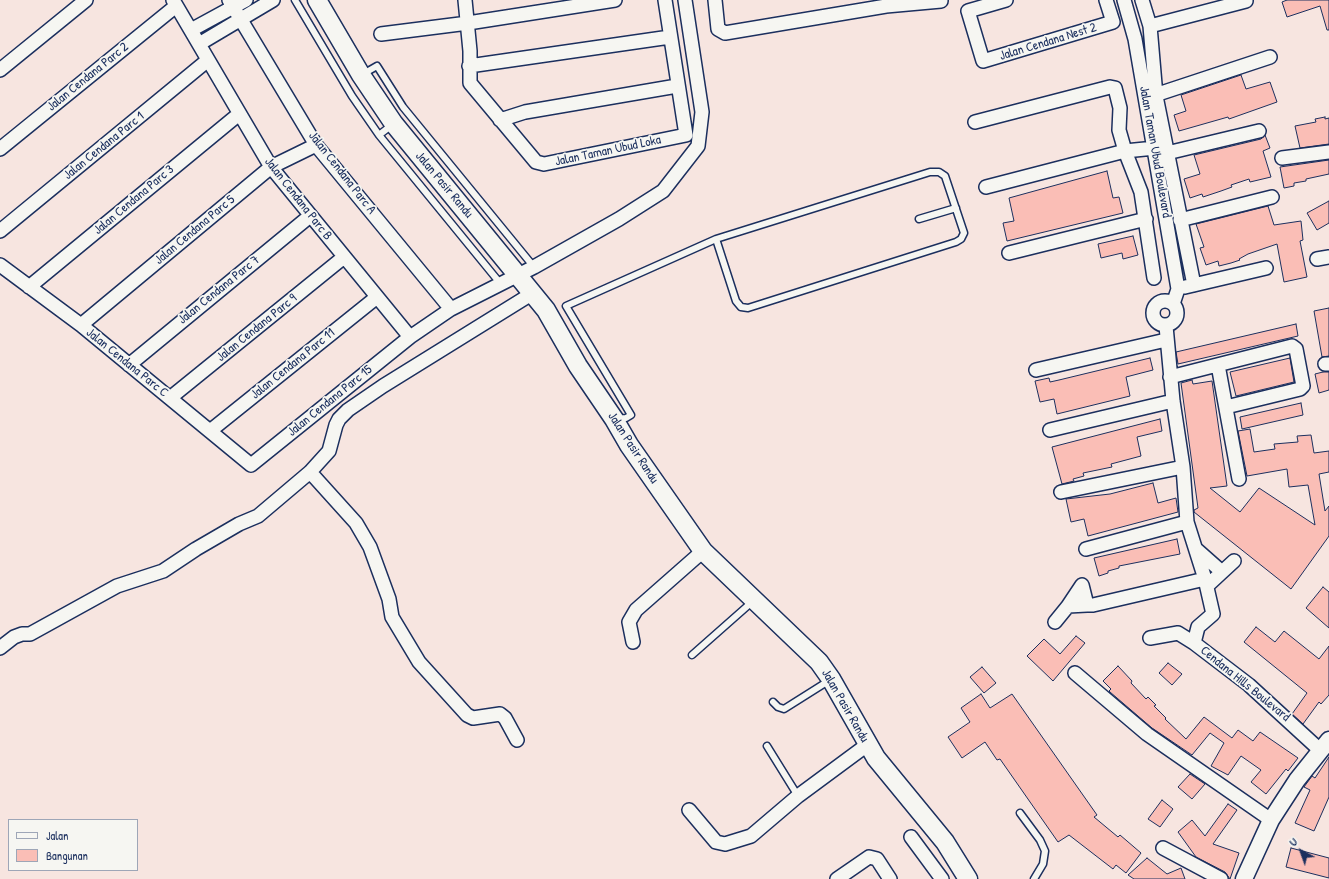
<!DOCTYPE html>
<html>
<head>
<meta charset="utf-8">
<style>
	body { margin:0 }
	#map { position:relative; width:1329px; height:879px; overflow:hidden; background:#f7e5e0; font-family:"Patrick Hand",sans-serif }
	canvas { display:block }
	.legend { position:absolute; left:8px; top:819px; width:130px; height:52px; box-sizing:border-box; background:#f6f6f2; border:1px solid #9ea6b7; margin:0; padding:5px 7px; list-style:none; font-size:12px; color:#1b2f5e }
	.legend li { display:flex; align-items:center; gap:8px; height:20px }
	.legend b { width:20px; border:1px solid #9ea6b7 }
	.north { position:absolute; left:1281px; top:831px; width:40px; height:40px; -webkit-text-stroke:3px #f6f6f2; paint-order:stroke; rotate:319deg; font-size:11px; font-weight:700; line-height:16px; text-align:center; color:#1b2f5e }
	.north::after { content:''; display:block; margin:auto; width:14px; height:18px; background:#1b2f5e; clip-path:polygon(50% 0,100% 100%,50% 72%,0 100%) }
</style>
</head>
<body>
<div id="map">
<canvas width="1329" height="879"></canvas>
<ul class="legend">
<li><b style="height:5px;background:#f6f6f2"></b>Jalan</li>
<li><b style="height:11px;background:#fabeb6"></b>Bangunan</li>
</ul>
<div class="north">U</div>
</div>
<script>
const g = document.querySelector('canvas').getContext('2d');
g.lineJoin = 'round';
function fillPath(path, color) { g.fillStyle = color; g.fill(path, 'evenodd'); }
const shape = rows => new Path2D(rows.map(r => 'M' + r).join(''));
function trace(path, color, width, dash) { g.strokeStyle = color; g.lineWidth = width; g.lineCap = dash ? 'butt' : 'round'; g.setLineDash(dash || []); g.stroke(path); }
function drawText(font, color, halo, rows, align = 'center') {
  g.font = font + ' "Patrick Hand",sans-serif'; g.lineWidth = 3.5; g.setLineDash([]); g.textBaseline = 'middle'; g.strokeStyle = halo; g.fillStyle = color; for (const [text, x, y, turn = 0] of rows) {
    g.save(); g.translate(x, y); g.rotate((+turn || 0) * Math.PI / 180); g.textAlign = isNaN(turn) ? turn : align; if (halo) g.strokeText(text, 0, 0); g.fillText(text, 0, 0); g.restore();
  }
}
const building = shape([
	[1287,0,1329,0,1329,30,1327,30,1320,6,1287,17,1282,2,1287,0],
	[1241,75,1246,89,1270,82,1277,102,1229,119,1228,117,1179,131,1174,115,1186,111,1181,95,1241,75],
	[1325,117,1325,119,1329,118,1329,144,1300,148,1295,126,1316,122,1315,119,1325,117],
	[1265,135,1270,148,1263,151,1271,177,1250,182,1249,179,1231,185,1232,187,1221,191,1203,197,1202,194,1190,198,1184,179,1200,174,1194,155,1261,139,1265,135],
	[1329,160,1329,174,1306,179,1306,181,1294,183,1294,186,1284,188,1280,167,1329,160],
	[1107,171,1113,198,1119,197,1123,213,1007,241,1003,223,1014,221,1009,198,1107,171],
	[1329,201,1329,223,1317,230,1307,213,1329,201],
	[1268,206,1274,225,1301,221,1303,240,1300,241,1307,277,1284,282,1277,244,1248,254,1239,259,1240,260,1231,263,1219,266,1218,261,1206,265,1200,248,1204,247,1196,224,1268,206],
	[1133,236,1138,255,1123,259,1122,253,1101,258,1098,244,1133,236],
	[1329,308,1329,356,1322,357,1314,311,1329,308],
	[1296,324,1298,336,1178,364,1176,352,1296,324],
	[1150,358,1153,370,1126,377,1130,396,1057,414,1054,399,1040,402,1035,381,1049,378,1050,382,1059,380,1150,358],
	[1290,358,1294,382,1236,396,1230,372,1290,358],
	[1323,372,1329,372,1329,390,1319,393,1315,374,1323,372],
	[1192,380,1193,384,1212,381,1227,486,1210,488,1240,512,1259,488,1315,525,1308,485,1289,487,1287,469,1247,476,1238,431,1250,429,1254,452,1275,449,1274,444,1298,442,1297,436,1311,435,1314,453,1329,451,1329,472,1319,474,1325,511,1329,506,1329,536,1291,589,1194,512,1194,510,1198,508,1181,383,1192,380],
	[1301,403,1303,415,1242,429,1240,417,1301,403],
	[1160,419,1162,431,1137,437,1141,456,1111,464,1112,467,1083,473,1084,476,1073,479,1074,481,1062,484,1052,447,1160,419],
	[1153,483,1158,503,1176,498,1178,512,1088,536,1084,519,1071,522,1066,499,1110,494,1153,483],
	[1177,539,1180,554,1119,566,1119,568,1108,571,1108,573,1099,576,1094,558,1177,539],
	[1323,587,1329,592,1329,628,1306,608,1323,587],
	[1256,627,1275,642,1284,631,1319,659,1329,646,1329,695,1321,704,1319,702,1303,724,1292,714,1307,693,1244,642,1256,627],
	[1076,636,1085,643,1053,681,1027,656,1044,639,1060,654,1076,636],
	[1168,663,1182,674,1172,685,1159,673,1168,663],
	[1118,666,1132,681,1131,683,1146,699,1148,697,1156,705,1154,706,1166,718,1165,719,1186,739,1204,717,1232,738,1238,730,1253,741,1260,732,1298,758,1288,771,1286,769,1266,794,1251,782,1261,770,1241,756,1228,775,1211,766,1224,743,1210,733,1192,755,1152,728,1110,692,1109,691,1111,689,1103,681,1118,666],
	[982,667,996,683,984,693,970,677,982,667],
	[981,694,990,708,1012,694,1097,815,1094,817,1118,837,1120,835,1141,853,1126,873,1116,865,1113,869,1069,835,1058,842,1000,759,997,760,985,742,962,758,948,737,970,722,961,708,981,694],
	[1329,757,1329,797,1314,831,1295,823,1310,790,1304,787,1312,776,1315,778,1329,757],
	[1190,774,1205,784,1192,799,1178,787,1190,774],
	[1162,800,1173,809,1160,827,1148,819,1162,800],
	[1228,804,1237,810,1213,844,1239,853,1230,879,1225,872,1196,857,1178,832,1192,820,1205,836,1228,804],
	[1291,848,1329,858,1329,878,1286,867,1291,848],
	[1147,858,1167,874,1181,868,1185,879,1134,879,1128,875,1147,858]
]);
const service = shape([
	[295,0,352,96,379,135,500,283],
	[363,74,377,66,403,107,534,267],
	[379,135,392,125],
	[919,219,956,208],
	[617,419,626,418,631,415,566,306,716,239,930,172,939,172,945,176,964,233,961,239,956,242,748,308,741,307,736,301,716,239],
	[692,655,752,602],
	[773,702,778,707,784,709,830,680],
	[767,746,798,796],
	[1020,813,1040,840,1045,851,1043,864,1034,879]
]);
const minor = shape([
	[173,0,271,167,410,337],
	[229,0,316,145,451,309],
	[465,0,470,51,470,83,536,162,544,164,686,135,665,0],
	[715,0,718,29,725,33,886,6,941,1],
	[1006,0,968,11,983,61,1113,22,1106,0],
	[1124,0,1135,39,1178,289,1173,304],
	[1142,0,1150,26,1156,96,1194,285],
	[1150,26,1246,1],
	[191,30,246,0],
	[381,34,468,23,615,0],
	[199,44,273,0],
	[469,66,670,37],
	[0,70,86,0],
	[1149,97,1270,57],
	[500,120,525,112,677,86],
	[975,122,1110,87,1115,88,1120,108,1119,130,1125,151,1141,192,1154,278],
	[0,149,176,6],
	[1167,153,1259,131],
	[1282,158,1329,152],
	[986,187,1125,151,1155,148],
	[1180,220,1272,197],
	[0,231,208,60],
	[1009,253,1146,219],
	[1317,259,1329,257],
	[0,265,81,325,251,465,410,337,451,309,534,267,619,219,663,191,698,146,702,112,685,0],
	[29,287,239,114],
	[1185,287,1266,268],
	'1153 313a12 12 0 1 1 24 0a12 12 0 1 1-24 0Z',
	[81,325,271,167,316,145],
	[1166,326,1173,401,1183,467,1187,522,1205,579,1213,614,1198,627,1194,643,1249,685,1321,751],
	[1325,364,1329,364],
	[129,365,310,216],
	[1218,365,1239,479],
	[1036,370,1166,340],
	[1170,377,1292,346,1296,349,1303,386,1300,389,1226,407],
	[170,398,344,257],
	[1050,430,1173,401],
	[210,431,377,297],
	[310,472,356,523,370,547,389,599,392,617,419,662,467,715,473,718,500,714,505,718,517,740],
	[1061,492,1183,467],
	[1086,549,1187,522],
	[1196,549,1222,572],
	[1207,586,1234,561],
	[1087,605,1082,585,1068,606,1087,605,1093,605,1205,579],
	[1055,622,1068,606],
	[1150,638,1178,633,1194,643],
	[633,642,629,622,636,610,703,551],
	[0,648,14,637,22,634,30,634,117,586,163,571,196,549,239,524,258,516,310,472,329,451,336,425,339,419,348,410,383,386,533,293],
	[1075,673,1147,734,1271,820],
	[689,810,716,842,725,844,751,836,798,796,867,745],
	[911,837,942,879],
	[1163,848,1221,879],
	[837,879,869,857,877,859,890,879]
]);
const tertiary = shape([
	[1244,879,1271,820,1297,780,1329,740]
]);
const secondary = shape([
	[317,0,361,75,394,124,546,310,578,366,614,419,629,445,703,551,819,662,831,679,876,758,945,842,968,879]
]);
const streetNames = [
	["Jalan Cendana Nest 2",1048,42,-17],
	["Jalan Cendana Parc 2",88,77,-39],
	["Jalan Cendana Parc 1",104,146,-39],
	["Jalan Taman Ubud Loka",608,151,-12],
	["Jalan Taman Ubud Boulevard",1155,152,80],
	["Jalan Cendana Parc A",342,173,52],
	["Jalan Pasir Randu",444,185,50],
	["Jalan Cendana Parc B",298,199,52],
	["Jalan Cendana Parc 3",134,200,-40],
	["Jalan Cendana Parc 5",195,230,-40],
	["Jalan Cendana Parc 7",219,290,-39],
	["Jalan Cendana Parc 9",257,328,-39],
	["Jalan Cendana Parc C",127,363,39],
	["Jalan Cendana Parc 11",293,364,-39],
	["Jalan Cendana Parc 15",330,401,-39],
	["Jalan Pasir Randu",633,448,57],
	["Cendana Hills Boulevard",1245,684,39],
	["Jalan Pasir Randu",845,706,60]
];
fillPath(building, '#fabeb6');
trace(building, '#1b2f5e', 1);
trace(service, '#1b2f5e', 9);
trace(minor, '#1b2f5e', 16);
trace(tertiary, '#1b2f5e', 19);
trace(secondary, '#1b2f5e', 21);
trace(service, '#f6f6f2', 6);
trace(minor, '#f6f6f2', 13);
trace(tertiary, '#f6f6f2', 16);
trace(secondary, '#f6f6f2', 18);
drawText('13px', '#1b2f5e', '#f6f6f2', streetNames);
</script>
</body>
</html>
